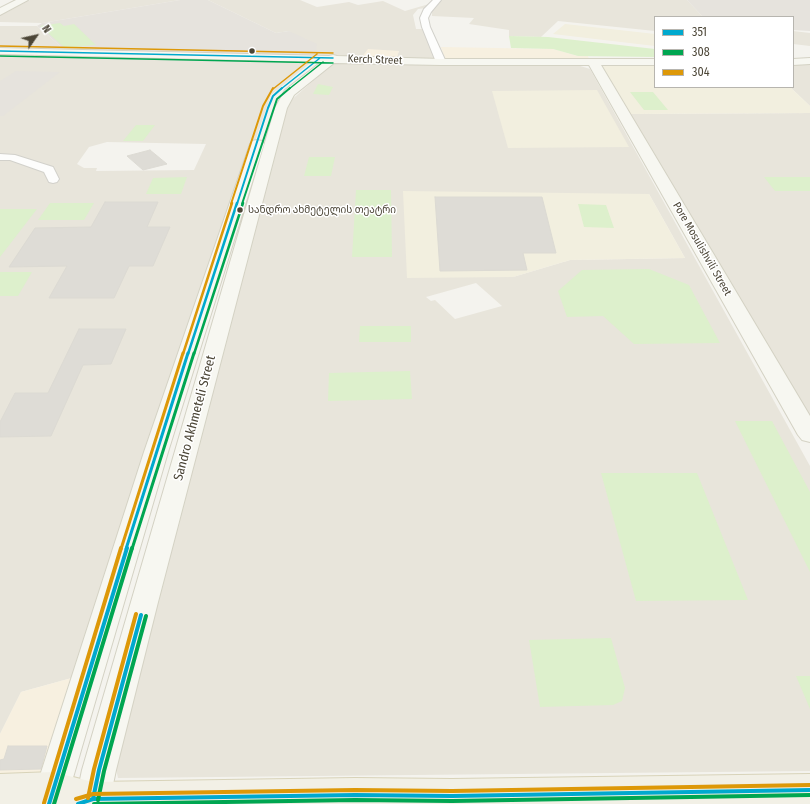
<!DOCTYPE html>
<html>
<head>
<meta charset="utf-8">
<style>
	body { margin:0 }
	#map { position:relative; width:810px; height:804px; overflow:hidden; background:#f4f3ee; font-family:"Fira Sans Condensed",sans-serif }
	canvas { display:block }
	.legend { position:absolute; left:654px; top:16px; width:140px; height:72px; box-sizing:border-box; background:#fff; border:1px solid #b7b5af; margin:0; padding:5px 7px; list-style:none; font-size:12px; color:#4c4637 }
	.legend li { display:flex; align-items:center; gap:8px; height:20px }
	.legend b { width:20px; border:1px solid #b7b5af }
	.north { position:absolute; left:16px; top:16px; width:40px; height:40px; -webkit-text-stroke:3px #fff; paint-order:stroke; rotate:56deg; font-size:11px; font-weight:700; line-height:16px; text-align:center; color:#4c4637 }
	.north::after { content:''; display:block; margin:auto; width:14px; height:18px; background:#4c4637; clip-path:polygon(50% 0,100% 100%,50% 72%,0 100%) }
</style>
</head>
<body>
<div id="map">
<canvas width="810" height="804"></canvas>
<ul class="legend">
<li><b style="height:5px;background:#00a9ce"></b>351</li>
<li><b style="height:5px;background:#00a651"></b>308</li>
<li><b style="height:5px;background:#dd9808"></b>304</li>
</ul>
<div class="north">N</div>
</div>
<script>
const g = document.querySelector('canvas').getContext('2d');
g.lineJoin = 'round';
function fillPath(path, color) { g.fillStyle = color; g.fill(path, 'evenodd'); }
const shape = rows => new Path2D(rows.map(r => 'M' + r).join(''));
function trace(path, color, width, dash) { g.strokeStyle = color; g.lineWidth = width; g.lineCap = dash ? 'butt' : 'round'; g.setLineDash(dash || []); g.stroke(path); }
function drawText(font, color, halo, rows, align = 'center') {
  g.font = font + ' "Fira Sans Condensed","Noto Sans Georgian",sans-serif'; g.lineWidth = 3; g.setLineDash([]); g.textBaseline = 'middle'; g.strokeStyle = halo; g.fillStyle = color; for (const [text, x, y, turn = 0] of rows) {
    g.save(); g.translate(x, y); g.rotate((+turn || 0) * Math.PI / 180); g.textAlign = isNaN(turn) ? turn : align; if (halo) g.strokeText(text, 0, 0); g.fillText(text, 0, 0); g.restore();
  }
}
const residential = shape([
	[30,0,180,0,42,23,0,22,0,16],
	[208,0,300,0,317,7,349,2,358,5,383,1,405,11,429,4,426,8,418,9,413,15,416,29,425,29,438,59,396,59,399,51,361,58,313,57,289,31,276,33],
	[442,0,687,0,703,17,655,17,655,31,558,21,541,37,509,36,509,30,469,24,474,18,432,16,432,7],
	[0,26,37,26,65,50,0,48],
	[793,31,810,33,810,46,793,44],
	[0,54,305,61,309,64,271,95,150,446,79,676,21,692,0,734,0,116,3,116,0,81],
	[107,142,205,144,206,144,194,170,96,171,97,168,84,168,77,164,89,147],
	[340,62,577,65,590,69,810,466,810,771,118,778,113,756,288,103,333,63],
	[649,194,685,258,570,260,513,277],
	[476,283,502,306,455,319,435,300,431,301,426,297],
	[810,63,810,106,790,87,793,87,793,64],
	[810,113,810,420,628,114]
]);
const commercial = shape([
	[441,47,553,49,578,56,588,56,589,60,445,59],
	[368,49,399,51,396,59,361,58],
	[79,676,48,780,0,781,0,734,21,692]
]);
const industrial = shape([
	[180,0,208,0,276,33,289,31,317,44,316,53,313,57,65,50,37,26,42,23],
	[687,0,810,0,810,31,793,30,793,17,703,17],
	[16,71,60,72,3,116,0,116,0,81]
]);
const education = shape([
	[565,24,655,34,655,46,553,34],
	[604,65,655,65,655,87,790,87,810,106,810,113,628,114,601,67],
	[597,90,629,147,508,148,492,91],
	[403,191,649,194,685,258,570,260,513,277,407,278]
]);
const green = shape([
	[60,23,64,26,74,24,96,45,65,48,40,26],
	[509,36,548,37,655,49,655,57,578,56,553,49,511,48],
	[318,84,333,87,329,95,313,94],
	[630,92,653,92,668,110,644,110],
	[136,125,155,125,143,141,123,141],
	[309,157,335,157,331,176,304,176],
	[187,177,181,194,146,194,153,178],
	[764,177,810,177,810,191,775,191],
	[356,190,391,190,392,257,352,257],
	[50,203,94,203,84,220,38,220],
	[578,204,606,205,614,228,584,227],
	[0,209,37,209,0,257],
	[649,269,689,285,720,343,634,344,603,316,567,317,558,291,582,270],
	[0,272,32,272,18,296,0,296],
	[360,326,411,326,411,342,359,342],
	[410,371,412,399,328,401,329,373],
	[735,421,772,421,810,492,810,572],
	[601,473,697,473,748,600,636,601],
	[611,638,625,688,622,701,613,705,540,707,529,640],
	[796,676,810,676,810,709]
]);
const building = shape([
	[150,150,167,164,143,170,127,156,150,150],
	[435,197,542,197,556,253,523,253,527,270,440,271,435,197],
	[105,202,158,202,147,227,170,227,153,266,129,266,114,298,49,298,67,266,9,267,35,228,91,227,105,202],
	[79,329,126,329,111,364,83,365,51,436,0,437,0,422,15,393,48,393,79,329],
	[8,746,47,746,41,769,0,770,0,760,4,759,8,746]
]);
const street = shape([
	[433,0,441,0,431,12,428,18,430,27,446,62,441,65,436,62,422,27,420,18,424,9,433,0],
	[0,154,15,155,53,167,59,179,57,182,53,183,49,182,44,172,10,160,0,160,0,154]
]);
const secondary = shape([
	[16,0,28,0,0,15,0,8,16,0],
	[0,48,329,56,333,55,337,56,441,59,655,59,655,65,601,65,810,416,810,442,802,440,798,435,589,65,441,65,334,63,294,95,287,108,158,602,116,770,110,799,108,804,78,804,76,799,82,770,275,108,285,90,321,62,0,54,0,48],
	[810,58,810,64,793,65,793,59,810,58],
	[257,140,262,141,264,144,168,452,70,788,65,800,52,804,41,800,36,788,144,452,250,144,252,141,257,140]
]);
const primary = shape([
	[53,772,93,782,355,778,452,779,810,774,810,804,0,804,0,774,53,772]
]);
const bus1Far4 = shape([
	[0,51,333,58],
	[281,89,320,58]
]);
const bus1Far3 = shape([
	[237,204,268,108,273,96,282,88]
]);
const bus1Far2 = shape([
	[188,354,237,203]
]);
const bus1Far1 = shape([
	[126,549,188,353]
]);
const bus1 = shape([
	[93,799,99,770,141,615],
	[49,804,127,548],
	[78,804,93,799,355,795,452,796,810,790]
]);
const bus2Far4 = shape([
	[0,56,333,63],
	[289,89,323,62]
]);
const bus2Far3 = shape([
	[242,204,277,99,290,88]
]);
const bus2Far2 = shape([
	[194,354,243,203]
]);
const bus2Far1 = shape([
	[132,549,194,353]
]);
const bus2 = shape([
	[98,800,104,771,146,616],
	[54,804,132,548],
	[94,804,355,800,452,801,810,795]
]);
const bus3Far4 = shape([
	[0,46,333,53],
	[273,89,317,54]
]);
const bus3Far3 = shape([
	[231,204,263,106,273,88]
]);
const bus3Far2 = shape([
	[183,354,232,203]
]);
const bus3Far1 = shape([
	[121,549,183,353]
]);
const bus3 = shape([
	[88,798,94,769,136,614],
	[76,799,93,794,355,790,452,791,810,785],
	[44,803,121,548]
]);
const markers = [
	[252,51,3.5,"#4c4637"],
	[240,210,3.5,"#4c4637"]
];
const farBusnames = [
	["სანდრო ახმეტელის თეატრი",248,210]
];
const farStreetnames = [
	["Kerch Street",375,60,2],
	["Pore Mosulishvili Street",702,249,60]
];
const streetNames = [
	["Sandro Akhmeteli Street",195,418,-75]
];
fillPath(residential, '#e8e5db');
fillPath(commercial, '#f7f0e0');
fillPath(industrial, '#e6e3dd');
fillPath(education, '#f2efdf');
fillPath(green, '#ddf0cc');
fillPath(building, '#dedcd6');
trace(building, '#dcdad3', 1);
trace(street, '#d2d1cb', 2);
trace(secondary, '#d4d2c4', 2);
trace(primary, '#d8d3b9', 2);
fillPath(street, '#fdfdfc');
fillPath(secondary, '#f7f7f1');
fillPath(primary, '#f2f0e6');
trace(bus1Far4, '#00a9ce', 1.5);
trace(bus1Far3, '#00a9ce', 2);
trace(bus1Far2, '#00a9ce', 2.5);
trace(bus1Far1, '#00a9ce', 3);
trace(bus1, '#00a9ce', 4);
trace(bus2Far4, '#00a651', 1.5);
trace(bus2Far3, '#00a651', 2);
trace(bus2Far2, '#00a651', 2.5);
trace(bus2Far1, '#00a651', 3);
trace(bus2, '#00a651', 4);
trace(bus3Far4, '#dd9808', 1.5);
trace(bus3Far3, '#dd9808', 2);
trace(bus3Far2, '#dd9808', 2.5);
trace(bus3Far1, '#dd9808', 3);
trace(bus3, '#dd9808', 4);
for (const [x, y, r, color] of markers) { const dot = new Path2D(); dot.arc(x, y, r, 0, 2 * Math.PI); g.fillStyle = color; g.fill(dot); trace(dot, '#fff', 1.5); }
drawText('10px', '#4c4637', '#fff', farBusnames, 'left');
drawText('11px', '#4c4637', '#fff', farStreetnames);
drawText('13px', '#4c4637', '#fff', streetNames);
</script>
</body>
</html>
